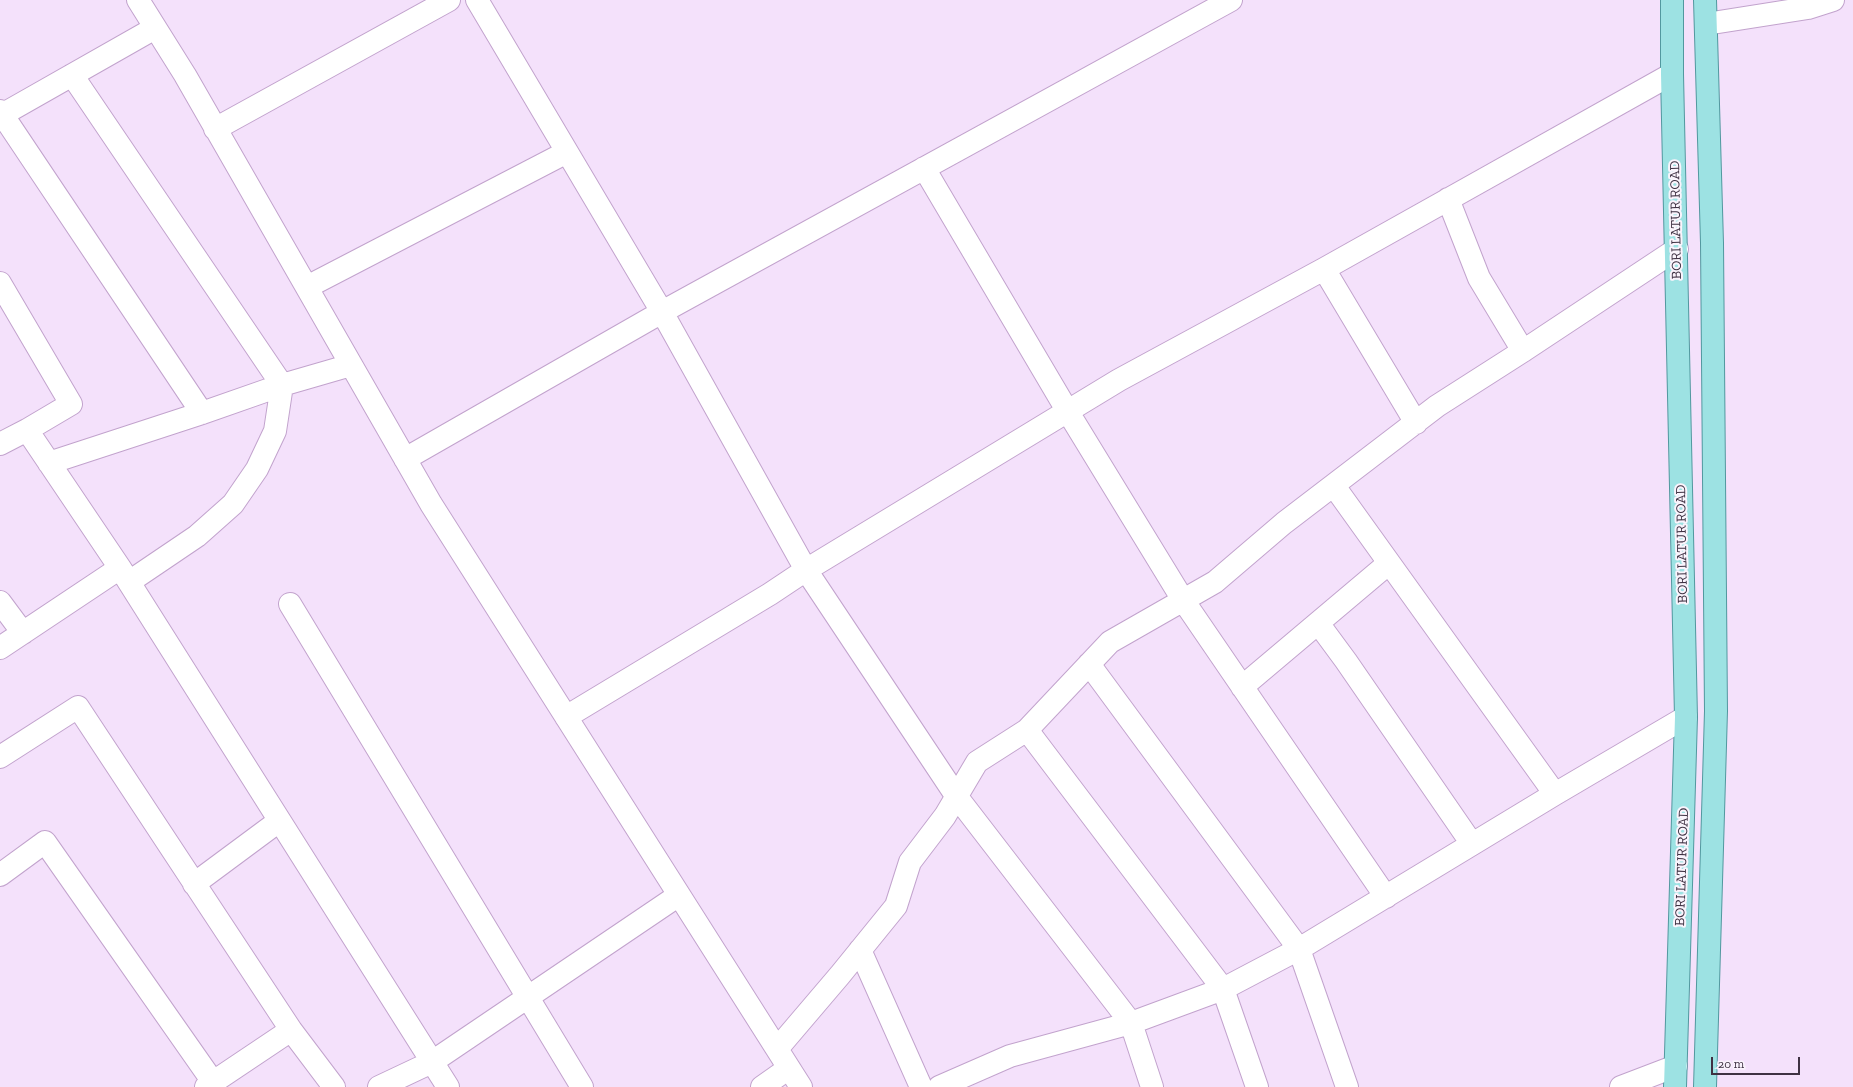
<!DOCTYPE html>
<html>
<head>
<meta charset="utf-8">
<style>
	body { margin:0 }
	#map { position:relative; width:1853px; height:1087px; overflow:hidden; background:#f4e1fb; font-family:"Zilla Slab",serif }
	canvas { display:block }
	.scale { position:absolute; left:1711px; top:1057px; width:89px; height:18px; box-sizing:border-box; border:2px solid #3e3142; border-top:0; padding-left:5px; font-size:12px; line-height:14px; white-space:nowrap; color:#3e3142; -webkit-text-stroke:3px #faf4fc; paint-order:stroke }
</style>
</head>
<body>
<div id="map">
<canvas width="1853" height="1087"></canvas>
<div class="scale">20 m</div>
</div>
<script>
const g = document.querySelector('canvas').getContext('2d');
g.lineJoin = 'round';
const shape = rows => new Path2D(rows.map(r => 'M' + r).join(''));
function trace(path, color, width, dash) { g.strokeStyle = color; g.lineWidth = width; g.lineCap = dash ? 'butt' : 'round'; g.setLineDash(dash || []); g.stroke(path); }
function drawText(font, color, halo, rows, align = 'center') {
  g.font = font + ' "Zilla Slab",serif'; g.lineWidth = 4; g.setLineDash([]); g.textBaseline = 'middle'; g.strokeStyle = halo; g.fillStyle = color; for (const [text, x, y, turn = 0] of rows) {
    g.save(); g.translate(x, y); g.rotate((+turn || 0) * Math.PI / 180); g.textAlign = isNaN(turn) ? turn : align; if (halo) g.strokeText(text, 0, 0); g.fillText(text, 0, 0); g.restore();
  }
}
const minor = shape([
	[138,0,185,75,431,504,801,1087],
	[477,0,662,312,806,570,957,797,1131,1023,1152,1087],
	[1706,24,1808,8,1833,0],
	[72,75,282,385,275,431,257,469,233,504,197,536,129,582],
	[0,111,202,413],
	[0,116,155,28],
	[215,129,449,0],
	[924,168,1068,412,1183,600,1386,897],
	[1448,199,1479,278,1523,351],
	[1324,269,1416,423],
	[0,283,71,404,27,430],
	[307,287,567,152],
	[0,444,27,430,120,568,448,1087],
	[405,459,662,312,1231,0],
	[49,463,202,413,282,385,351,365],
	[1334,486,1555,794],
	[0,602,23,633],
	[290,604,582,1087],
	[1318,623,1346,661,1472,844],
	[0,648,120,568],
	[1089,664,1299,949,1347,1087],
	[1242,687,1389,563],
	[566,717,770,594,806,570,1119,380,1324,269,1672,74],
	[1027,730,1223,989,1257,1087],
	[0,757,78,707,291,1030,206,1087],
	[0,875,45,842,213,1082],
	[194,884,279,821],
	[860,950,921,1087],
	[291,1030,334,1087],
	[777,1049,840,975,896,906,910,862,945,816,977,762,1027,730,1110,642,1215,582,1284,523,1437,406,1523,351,1677,249],
	[379,1087,432,1062,679,895],
	[762,1087,789,1068],
	[939,1087,1010,1056,1131,1023,1223,989,1299,949,1555,794,1686,717],
	[1621,1087,1676,1066]
]);
const primary = shape([
	[1672,0,1672,74,1686,717,1675,1087],
	[1705,0,1712,243,1716,711,1705,1087]
]);
const streetNames = [
	["BORI LATUR ROAD",1676,220,-91],
	["BORI LATUR ROAD",1682,544,-91],
	["BORI LATUR ROAD",1682,867,-88]
];
trace(minor, '#c2a3cd', 24);
trace(primary, '#52989f', 24);
trace(minor, '#fff', 22);
trace(primary, '#9de2e3', 22);
drawText('14px', '#3e3142', '#faf4fc', streetNames);
</script>
</body>
</html>
